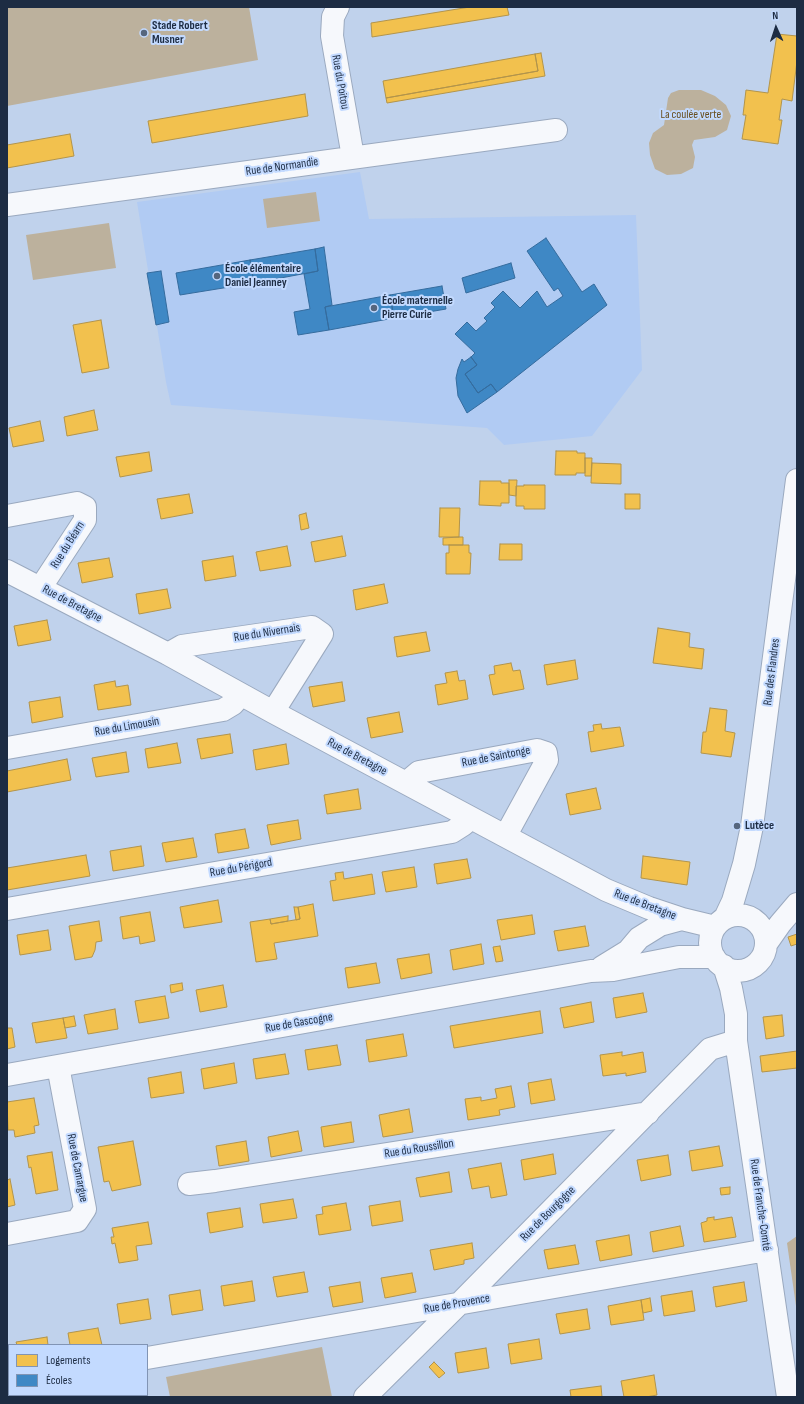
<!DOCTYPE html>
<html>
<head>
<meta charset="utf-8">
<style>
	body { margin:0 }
	#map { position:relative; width:804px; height:1404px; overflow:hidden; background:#c0d2ec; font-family:"Sofia Sans Condensed",sans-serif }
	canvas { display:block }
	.frame { position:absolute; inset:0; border:8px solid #1d2c43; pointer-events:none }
	.legend { position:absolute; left:8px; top:1344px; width:140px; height:52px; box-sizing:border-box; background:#c3daff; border:1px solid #8194b4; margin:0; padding:5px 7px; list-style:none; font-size:12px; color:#1d2c43 }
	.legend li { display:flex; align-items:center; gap:8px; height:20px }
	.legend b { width:20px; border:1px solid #8194b4 }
	.north { position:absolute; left:756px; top:8px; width:40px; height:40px; -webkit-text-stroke:3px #c3daff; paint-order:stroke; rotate:357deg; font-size:11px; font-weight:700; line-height:16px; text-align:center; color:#1d2c43 }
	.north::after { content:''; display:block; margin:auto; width:14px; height:18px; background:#1d2c43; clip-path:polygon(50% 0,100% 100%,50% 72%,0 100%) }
</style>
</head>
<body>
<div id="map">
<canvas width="804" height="1404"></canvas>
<div class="frame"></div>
<ul class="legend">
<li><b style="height:11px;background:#f2c14e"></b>Logements</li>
<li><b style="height:11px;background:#3f88c5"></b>Écoles</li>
</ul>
<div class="north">N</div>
</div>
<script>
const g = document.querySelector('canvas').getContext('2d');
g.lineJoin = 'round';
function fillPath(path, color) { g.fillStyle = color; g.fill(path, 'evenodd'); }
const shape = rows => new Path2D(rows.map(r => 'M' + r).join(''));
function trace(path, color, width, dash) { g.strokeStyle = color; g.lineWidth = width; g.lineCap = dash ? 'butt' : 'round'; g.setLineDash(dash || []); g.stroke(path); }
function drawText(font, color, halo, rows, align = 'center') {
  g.font = font + ' "Sofia Sans Condensed",sans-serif'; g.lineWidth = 4; g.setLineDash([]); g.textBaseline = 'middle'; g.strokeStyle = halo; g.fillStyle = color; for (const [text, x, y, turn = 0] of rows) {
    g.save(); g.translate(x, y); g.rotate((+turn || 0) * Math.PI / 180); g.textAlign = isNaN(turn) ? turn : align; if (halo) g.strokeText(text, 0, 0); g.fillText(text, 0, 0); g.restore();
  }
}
const built = shape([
	[360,172,369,219,636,215,642,370,592,436,504,445,487,428,171,405,166,382,137,202]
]);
const green = shape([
	[7,7,249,7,258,60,7,106],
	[679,90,701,90,715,96,726,105,731,116,727,130,715,137,694,140,692,145,695,157,693,168,681,174,667,175,655,169,650,155,649,143,653,133,664,125,668,98,671,93],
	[316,192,320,221,267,228,263,199],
	[109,223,116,268,33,280,26,235],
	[322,1347,332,1397,170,1397,166,1377]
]);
const forest = shape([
	[797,1236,797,1313,787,1243]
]);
const homes = shape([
	[470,7,507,7,509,15,372,37,371,23,470,7],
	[777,34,797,36,797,61,792,101,782,99,779,120,782,120,778,144,742,139,746,115,743,115,746,90,768,93,777,34],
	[541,53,545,76,387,103,386,98,538,71,535,54,541,53],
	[535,54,538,71,386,98,383,81,535,54],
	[305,94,308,116,152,143,148,121,305,94],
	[70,134,74,156,7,168,7,145,70,134],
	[101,320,109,368,82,373,73,325,101,320],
	[94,410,98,430,67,436,64,417,94,410],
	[40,421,44,441,13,447,9,428,40,421],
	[556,451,577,451,577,453,585,453,585,473,576,473,576,475,555,475,556,451],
	[149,452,152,471,120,477,116,457,149,452],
	[585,458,592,458,591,476,585,476,585,458],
	[592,463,621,464,621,484,591,483,592,463],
	[509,480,517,480,516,496,509,495,509,480],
	[480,481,501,481,501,483,509,483,509,503,501,503,501,506,479,505,480,481],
	[524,485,545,485,545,509,524,509,524,506,516,506,516,486,524,486,524,485],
	[189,494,193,513,161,519,157,499,189,494],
	[625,494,640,494,640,509,625,509,625,494],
	[440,508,460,508,459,537,439,537,440,508],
	[306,513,309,528,301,530,299,515,306,513],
	[342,536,346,556,315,562,311,542,342,536],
	[459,537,463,537,463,545,443,545,443,538,459,537],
	[500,544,522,544,522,560,499,560,500,544],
	[449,545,469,545,469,553,471,553,470,574,446,574,446,553,449,553,449,545],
	[287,546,291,566,260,571,256,552,287,546],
	[233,556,236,576,205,581,202,561,233,556],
	[109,558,113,577,82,583,78,563,109,558],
	[384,584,388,603,356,610,353,590,384,584],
	[167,589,171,608,139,614,136,594,167,589],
	[47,620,51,640,18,646,14,626,47,620],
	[658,628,690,633,689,647,704,649,702,669,653,663,658,628],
	[426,632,430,651,397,657,394,637,426,632],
	[575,660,578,679,547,685,544,665,575,660],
	[511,663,513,671,520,670,524,689,493,695,489,675,495,674,494,666,511,663],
	[457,671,459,681,465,680,468,699,438,705,435,685,447,683,445,673,457,671],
	[115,681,116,687,128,685,131,705,98,710,94,685,115,681],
	[342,682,345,701,313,707,309,687,342,682],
	[60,697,63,717,32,723,29,702,60,697],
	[710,708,727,710,725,731,735,733,731,757,701,753,703,732,706,732,710,708],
	[399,712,403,732,371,738,367,718,399,712],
	[601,724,602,729,620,727,624,746,591,752,588,732,594,731,593,725,601,724],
	[230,734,233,753,201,759,197,739,230,734],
	[177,743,181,763,148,768,145,749,177,743],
	[286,744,289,764,256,770,253,750,286,744],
	[126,752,129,772,96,777,92,758,126,752],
	[67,759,71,780,7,792,7,771,67,759],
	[596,788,601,809,570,815,566,794,596,788],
	[358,789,361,809,327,814,324,795,358,789],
	[298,820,301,839,271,845,267,825,298,820],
	[245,829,249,848,218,853,215,834,245,829],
	[193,838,197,857,166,862,162,843,193,838],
	[141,846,144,866,113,871,110,851,141,846],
	[86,855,90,876,7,890,7,868,86,855],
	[643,856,690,862,687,885,641,878,643,856],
	[467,859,471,878,437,884,434,864,467,859],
	[414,867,417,887,386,892,382,872,414,867],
	[343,872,344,879,372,874,375,894,333,901,330,881,336,880,335,873,343,872],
	[218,900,222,922,184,928,180,907,218,900],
	[313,904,318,936,274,943,277,959,256,962,250,922,270,919,271,924,300,919,298,907,313,904],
	[294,907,298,907,300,919,296,920,294,907],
	[150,912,155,941,140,944,139,936,123,939,120,917,150,912],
	[532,915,535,934,501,940,497,920,532,915],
	[288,916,288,921,271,924,270,919,288,916],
	[99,921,102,941,96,942,95,950,92,957,75,960,69,926,99,921],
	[585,926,589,946,558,951,554,931,585,926],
	[48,930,51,950,20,955,17,935,48,930],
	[797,934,797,944,791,946,788,937,797,934],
	[481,944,484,964,453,970,450,950,481,944],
	[500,946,503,961,496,962,493,947,500,946],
	[429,954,432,973,401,979,397,959,429,954],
	[376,963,380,983,348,988,345,968,376,963],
	[182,983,183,990,171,993,170,985,182,983],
	[223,985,227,1007,200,1012,196,990,223,985],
	[643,993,647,1012,616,1018,613,998,643,993],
	[165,996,169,1018,139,1023,135,1001,165,996],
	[591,1002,594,1022,564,1028,560,1008,591,1002],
	[115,1009,118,1029,88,1034,84,1015,115,1009],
	[540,1011,543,1033,454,1048,450,1026,540,1011],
	[782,1015,784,1036,766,1039,763,1017,782,1015],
	[74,1016,76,1026,65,1028,63,1018,74,1016],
	[63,1018,67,1038,36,1043,32,1023,63,1018],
	[7,1028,12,1028,15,1047,7,1049,7,1028],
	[403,1034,407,1056,369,1062,366,1040,403,1034],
	[337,1045,341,1065,308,1070,305,1050,337,1045],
	[797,1051,797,1068,762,1072,760,1056,797,1051],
	[622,1052,622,1056,643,1052,646,1072,626,1076,626,1073,603,1076,600,1055,622,1052],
	[285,1054,289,1074,256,1079,253,1059,285,1054],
	[234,1063,237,1083,204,1089,201,1069,234,1063],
	[181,1072,184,1093,151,1098,148,1078,181,1072],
	[551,1079,555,1100,531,1104,528,1083,551,1079],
	[511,1086,515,1107,499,1110,500,1115,468,1120,465,1099,481,1097,481,1101,497,1098,495,1089,511,1086],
	[34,1098,39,1125,34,1126,35,1133,15,1137,14,1130,8,1130,7,1102,34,1098],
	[409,1109,413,1132,383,1137,379,1115,409,1109],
	[351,1122,354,1142,324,1147,321,1127,351,1122],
	[298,1131,302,1151,271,1157,268,1137,298,1131],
	[133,1141,141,1185,112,1191,109,1181,104,1182,98,1147,133,1141],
	[246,1141,249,1161,219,1166,216,1146,246,1141],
	[719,1146,723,1166,692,1171,689,1151,719,1146],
	[52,1152,58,1190,36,1194,31,1167,29,1168,27,1156,52,1152],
	[553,1154,556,1174,524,1180,521,1160,553,1154],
	[668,1155,671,1175,641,1181,637,1160,668,1155],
	[501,1163,507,1195,491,1198,489,1186,472,1189,468,1169,501,1163],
	[449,1172,452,1192,420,1197,416,1178,449,1172],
	[10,1179,15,1205,7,1207,7,1180,10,1179],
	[730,1187,730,1194,721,1195,720,1188,730,1187],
	[293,1199,297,1218,263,1223,260,1204,293,1199],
	[400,1201,403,1221,372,1226,369,1206,400,1201],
	[346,1203,351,1230,319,1235,316,1215,323,1214,322,1207,346,1203],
	[240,1208,243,1227,210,1233,207,1213,240,1208],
	[714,1217,714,1220,732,1217,736,1237,704,1242,701,1223,707,1221,707,1218,714,1217],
	[148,1222,152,1244,136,1246,138,1260,119,1263,115,1243,112,1244,111,1237,114,1237,112,1228,148,1222],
	[680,1226,684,1246,653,1252,650,1232,680,1226],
	[629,1235,632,1255,600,1261,596,1241,629,1235],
	[472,1243,474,1258,464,1260,464,1264,434,1270,430,1250,472,1243],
	[575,1245,579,1264,548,1269,544,1250,575,1245],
	[304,1272,308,1292,277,1297,273,1277,304,1272],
	[412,1273,416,1292,385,1298,381,1278,412,1273],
	[252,1281,255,1301,224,1306,221,1286,252,1281],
	[360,1282,363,1302,333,1307,329,1287,360,1282],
	[744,1282,747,1301,716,1307,713,1287,744,1282],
	[200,1290,203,1310,172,1315,169,1295,200,1290],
	[692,1291,695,1311,664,1316,661,1296,692,1291],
	[650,1298,652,1311,643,1313,641,1300,650,1298],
	[148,1299,151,1319,120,1324,117,1304,148,1299],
	[641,1300,644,1320,611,1325,608,1306,641,1300],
	[587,1309,590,1329,560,1334,556,1314,587,1309],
	[98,1328,102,1345,70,1345,68,1333,98,1328],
	[47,1337,48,1345,17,1345,16,1342,47,1337],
	[539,1339,542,1359,511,1364,508,1344,539,1339],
	[486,1348,489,1368,458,1373,455,1353,486,1348],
	[434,1362,445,1373,439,1378,429,1367,434,1362],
	[654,1375,657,1395,646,1397,624,1397,621,1381,654,1375],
	[601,1386,602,1397,571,1397,570,1390,601,1386],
	[96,1395,112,1395,112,1397,83,1397,96,1395]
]);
const schools = shape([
	[546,238,582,292,594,284,607,305,497,392,491,384,478,393,465,374,477,365,471,357,475,353,455,334,467,322,476,331,487,321,484,318,495,307,491,303,503,291,520,308,537,291,547,307,563,296,558,288,554,291,527,251,546,238],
	[324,247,332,305,325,307,329,330,298,335,294,312,310,309,304,274,318,271,315,249,324,247],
	[315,249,318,271,254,283,250,260,315,249],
	[250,260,254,283,180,295,176,273,250,260],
	[511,263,515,278,466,293,462,278,511,263],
	[161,271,169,322,156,325,147,273,161,271],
	[442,286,446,309,394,318,390,295,442,286],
	[390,295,394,318,329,330,325,307,390,295],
	[471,357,477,365,465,374,478,393,491,384,497,392,467,413,458,396,456,378,458,369,462,359,464,362,471,357]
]);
const minor = shape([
	[338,7,333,17,332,36,353,157],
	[7,205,556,130],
	[7,516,77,503,85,507,85,520,41,587],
	[7,571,168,654,273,712,606,890,649,908,682,919,715,927],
	[168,654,182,646,312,627,322,634,273,712],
	[7,748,223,710,233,704,241,695],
	[406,783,419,772,537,750,546,753,547,760,506,835],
	[7,909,452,832,463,825,471,818],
	'710 943a28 28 0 1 1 56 0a28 28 0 1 1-56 0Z',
	[725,918,733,901,744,864,752,826,797,480],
	[766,944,780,924,797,904],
	[724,966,731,988,736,1014,736,1041,788,1397],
	[602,967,628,951,639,938,660,925,682,919],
	[7,1075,591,971,613,970,679,957,714,957],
	[189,1184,215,1181,648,1113],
	[7,1234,77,1221,85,1209,58,1066],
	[147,1358,767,1250],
	[7,1383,9,1383],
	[365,1397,460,1303,710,1049,736,1041]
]);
const markers = [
	[144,33,4,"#56667e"],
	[217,276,4,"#56667e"],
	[374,308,4,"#56667e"],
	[737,826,4,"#56667e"]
];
const poiNames = [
	["Stade Robert",152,26],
	["Musner",152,40],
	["École élémentaire",225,269],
	["Daniel Jeanney",225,283],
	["École maternelle",382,301],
	["Pierre Curie",382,315],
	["Lutèce",745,826]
];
const streetNames = [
	["Rue du Poitou",340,82,80],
	["Rue de Normandie",282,167,-8],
	["Rue du Béarn",68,545,-58],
	["Rue de Bretagne",72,604,28],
	["Rue du Nivernais",267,633,-9],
	["Rue des Flandres",772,672,-83],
	["Rue du Limousin",127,727,-10],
	["Rue de Bretagne",357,757,28],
	["Rue de Saintonge",496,757,-11],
	["Rue du Périgord",241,868,-10],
	["Rue de Bretagne",645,905,21],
	["Rue de Gascogne",299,1023,-10],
	["Rue du Roussillon",419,1149,-9],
	["Rue de Camargue",77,1168,79],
	["Rue de Franche-Comté",760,1205,82],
	["Rue de Bourgogne",548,1214,-45],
	["Rue de Provence",457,1304,-10]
];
const parkNames = [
	["La coulée verte",691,115]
];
fillPath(built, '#b1cbf3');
fillPath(green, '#bcb19d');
fillPath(forest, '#bdb19b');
fillPath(homes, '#f2c14e');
trace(homes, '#b2944b', 1);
fillPath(schools, '#3f88c5');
trace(schools, '#356c9e', 1);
trace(minor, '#9aa9bf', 24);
trace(minor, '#f6f8fc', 22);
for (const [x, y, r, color] of markers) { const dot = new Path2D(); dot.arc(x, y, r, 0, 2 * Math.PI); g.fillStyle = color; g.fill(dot); trace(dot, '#c3daff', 1.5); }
drawText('bold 12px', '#1d2c43', '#c3daff', poiNames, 'left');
drawText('12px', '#1d2c43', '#c3daff', streetNames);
drawText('12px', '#684e1e', '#c3daff', parkNames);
</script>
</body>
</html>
